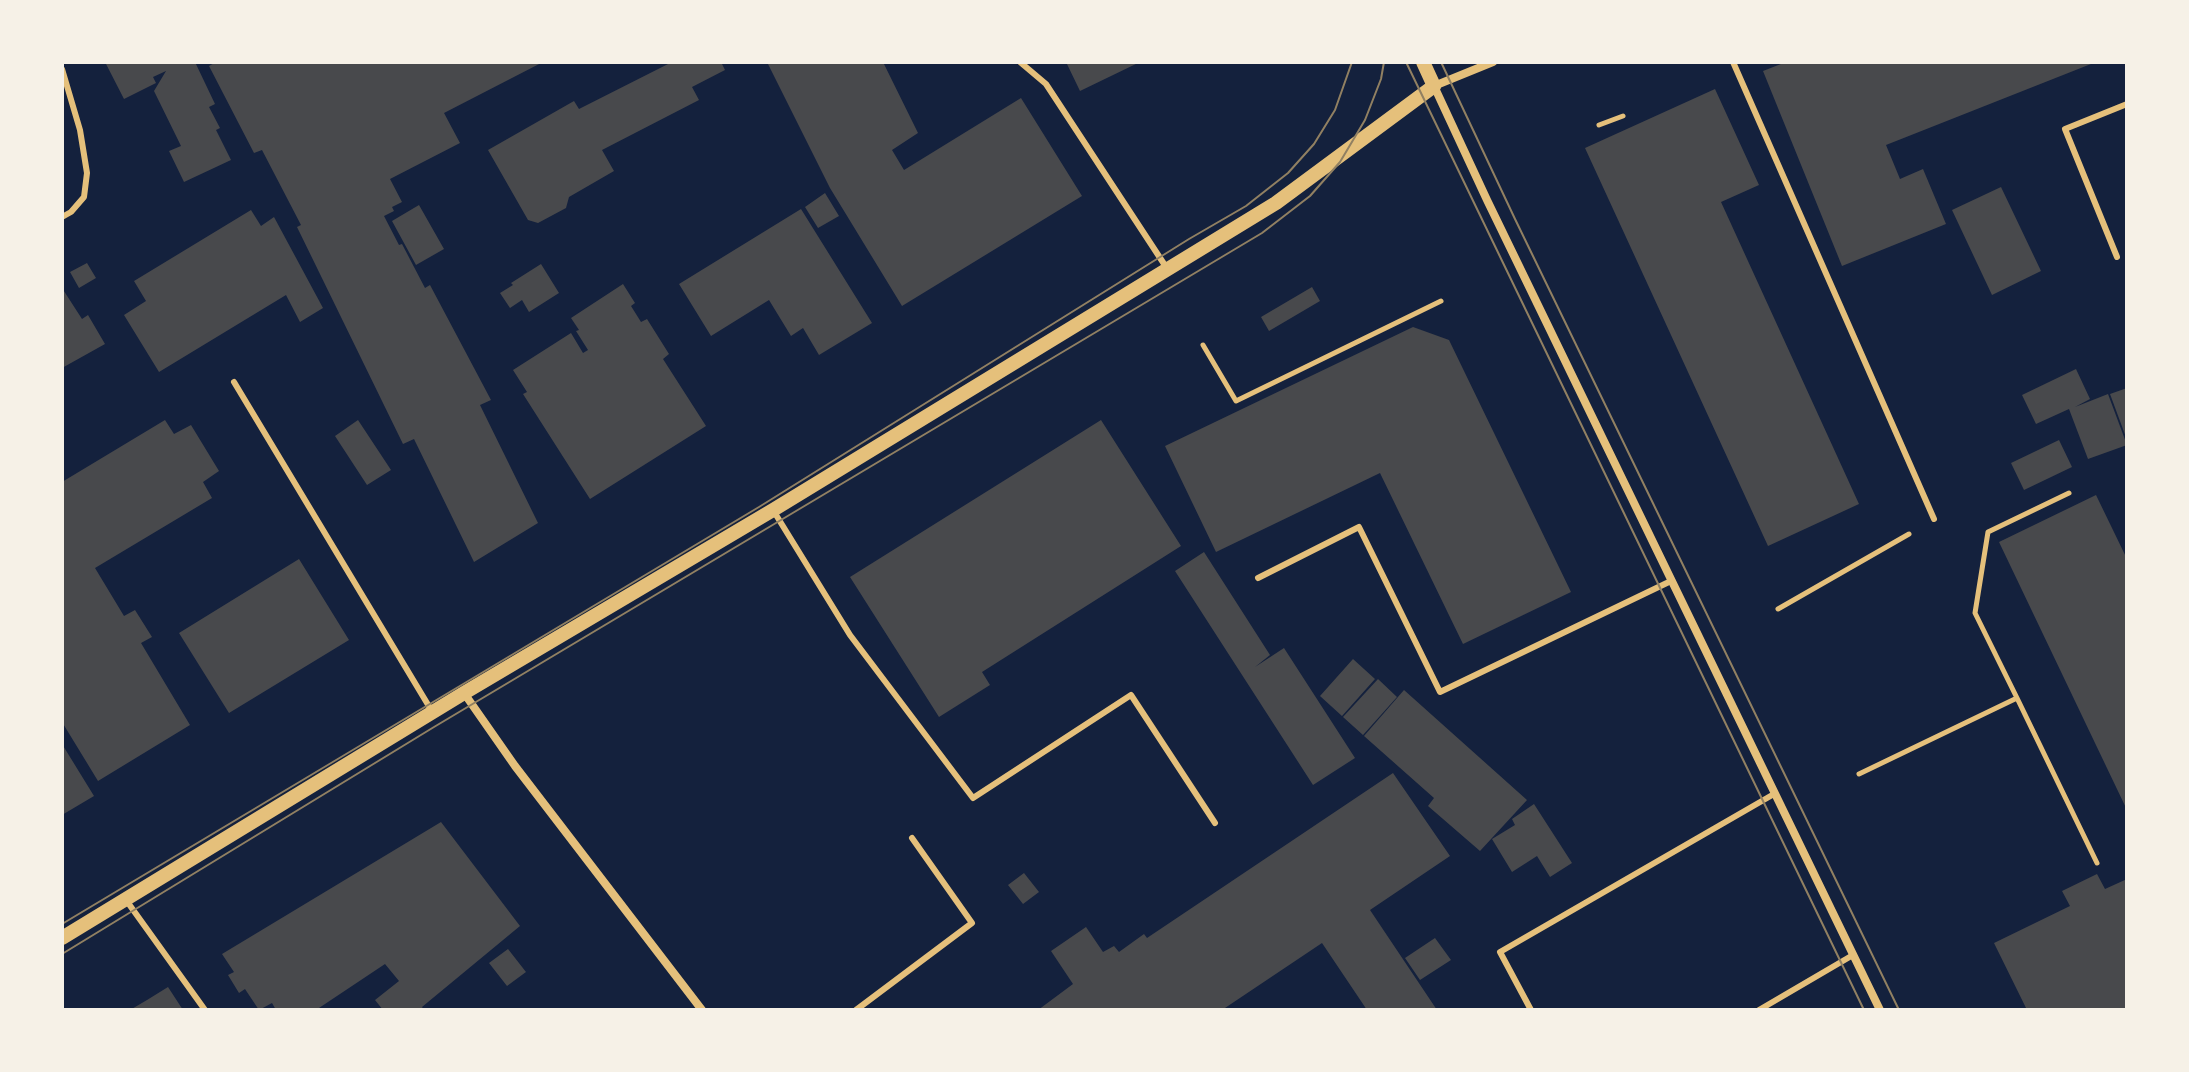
<!DOCTYPE html>
<html>
<head>
<meta charset="utf-8">
<style>
	body { margin:0 }
	#map { position:relative; width:2189px; height:1072px; overflow:hidden; background:#14213d; font-family:Commissioner,sans-serif }
	canvas { display:block }
	.frame { position:absolute; inset:0; border:64px solid #f6f1e7; pointer-events:none }
</style>
</head>
<body>
<div id="map">
<canvas width="2189" height="1072"></canvas>
<div class="frame"></div>
</div>
<script>
const g = document.querySelector('canvas').getContext('2d');
g.lineJoin = 'round';
function fillPath(path, color) { g.fillStyle = color; g.fill(path, 'evenodd'); }
const shape = rows => new Path2D(rows.map(r => 'M' + r).join(''));
function trace(path, color, width, dash) { g.strokeStyle = color; g.lineWidth = width; g.lineCap = dash ? 'butt' : 'round'; g.setLineDash(dash || []); g.stroke(path); }
const building = shape([
	[105,62,195,62,215,104,209,107,220,128,216,130,231,160,184,182,169,151,181,146,154,91,166,71,153,77,156,83,124,99],
	[216,62,543,62,444,113,460,143,390,179,402,202,392,207,394,211,384,216,399,245,402,244,425,288,430,285,491,400,480,405,538,523,474,562,414,439,403,444,297,227,301,225,262,150,254,153,209,66],
	[672,62,721,62,725,70,692,87,699,100,602,150,614,171,569,197,566,208,538,223,528,220,488,150,574,101,579,109],
	[767,62,883,62,918,133,892,150,904,170,1021,98,1082,196,902,306,830,188],
	[1066,62,1140,62,1080,91],
	[1786,62,2096,62,1886,145,1900,179,1923,169,1946,224,1842,266,1763,71],
	[1715,89,1759,185,1721,202,1859,504,1768,546,1585,148],
	[2001,187,2041,271,1992,295,1952,210],
	[825,193,839,216,818,228,805,207],
	[419,205,444,249,416,265,392,221],
	[801,209,872,323,819,355,803,328,791,336,769,300,711,336,679,284],
	[251,210,261,226,274,217,323,308,300,322,286,295,159,372,124,315,146,301,134,281],
	[87,263,96,278,79,288,70,272],
	[541,264,559,293,529,312,522,300,510,308,500,293,513,285,511,283],
	[623,284,635,303,631,306,641,322,647,319,669,354,663,359,706,426,590,499,523,394,527,392,513,370,571,333,583,353,588,350,576,331,579,330,571,318],
	[1312,287,1320,301,1269,331,1261,317],
	[62,288,82,319,88,315,105,344,62,368],
	[1413,327,1449,340,1571,592,1463,644,1380,473,1216,552,1165,446],
	[2076,369,2090,399,2075,407,2108,394,2127,445,2088,459,2069,409,2036,424,2022,395],
	[2127,388,2127,440,2110,394],
	[165,420,174,434,191,425,219,471,203,482,212,498,95,568,124,616,135,610,152,637,141,643,190,725,98,781,62,722,62,482],
	[358,420,391,470,367,485,335,436],
	[1101,420,1181,546,982,672,990,685,939,717,850,577],
	[2059,440,2072,467,2024,490,2011,463],
	[2096,495,2127,559,2127,810,1999,542],
	[1204,552,1270,655,1255,667,1284,648,1355,758,1313,785,1175,571],
	[299,559,349,640,229,713,179,633],
	[1353,659,1375,679,1342,716,1320,696],
	[1378,679,1397,697,1363,735,1343,717],
	[1404,690,1527,800,1480,851,1428,806,1434,798,1364,736],
	[62,744,94,796,62,815],
	[1393,773,1450,856,1370,910,1437,1010,1367,1010,1322,943,1222,1010,1038,1010,1073,984,1051,951,1086,927,1103,952,1114,946,1119,952,1144,934,1147,938],
	[1534,804,1572,863,1550,877,1537,856,1512,872,1492,839,1515,825,1512,819],
	[441,822,520,926,422,1007,424,1010,383,1010,375,1000,399,981,385,964,316,1010,276,1010,272,1003,259,1010,245,989,239,993,228,975,234,972,222,954],
	[1024,873,1039,892,1023,904,1008,885],
	[2097,874,2105,889,2127,879,2127,1010,2027,1010,1994,943,2070,906,2062,891],
	[1435,938,1451,960,1420,980,1405,958],
	[508,949,526,972,507,986,489,963],
	[168,987,183,1010,130,1010,147,1000]
]);
const path = shape([
	[1599,125,1623,116],
	[1203,345,1236,401,1441,301],
	[1778,609,1909,534],
	[2017,698,2097,863],
	[1859,774,2017,698,1975,613,1988,532,2069,493]
]);
const service = shape([
	[1020,62,1046,84,1168,270],
	[1733,62,1934,519],
	[62,69,80,130,87,173,84,197,71,212,62,217],
	[2117,257,2065,129,2127,104],
	[234,382,433,713],
	[773,510,850,635,973,798,1131,695,1215,823],
	[1258,578,1359,527,1440,692,1671,581],
	[126,900,205,1010],
	[856,1010,972,923,912,838],
	[1531,1010,1500,952,1774,794],
	[1759,1010,1853,955]
]);
const minor = shape([
	[1493,62,1434,86,1487,200,1880,1010],
	[464,693,515,766,702,1010]
]);
const tertiary = shape([
	[62,938,464,693,773,510,1276,203,1434,86,1423,62]
]);
const tram = shape([
	[1406,62,1864,1010],
	[1441,62,1515,219,1899,1010],
	[62,924,759,507,1189,239,1246,206,1288,173,1314,144,1335,110,1352,62],
	[62,954,434,727,1262,233,1310,196,1340,162,1365,120,1381,79,1384,62]
]);
fillPath(building, '#48494c');
trace(path, '#e5c07b', 5);
trace(service, '#e5c07b', 6);
trace(minor, '#e5c07b', 8);
trace(tertiary, '#e5c07b', 14);
trace(tram, '#918062', 2);
</script>
</body>
</html>
